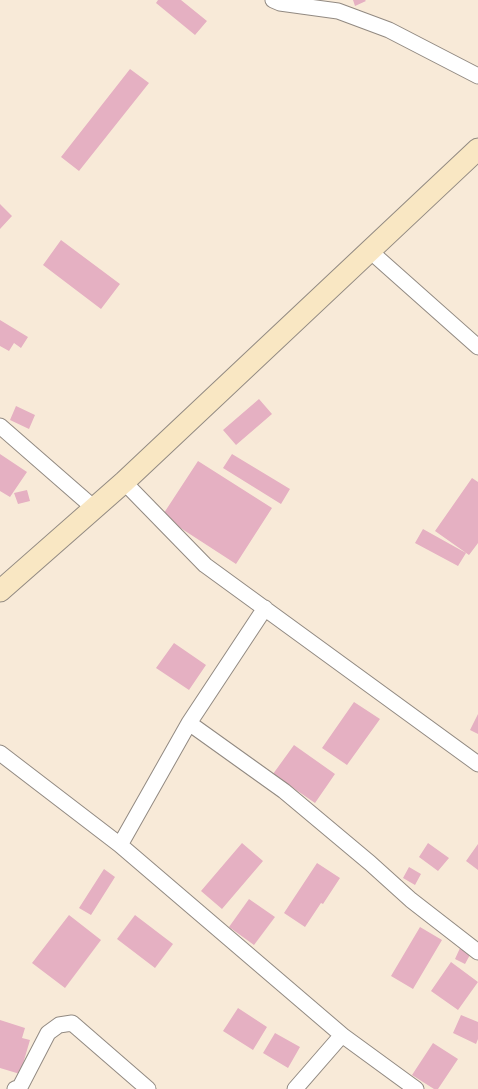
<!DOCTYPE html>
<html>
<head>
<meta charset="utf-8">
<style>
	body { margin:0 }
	canvas { display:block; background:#f8ead8 }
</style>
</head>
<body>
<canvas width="478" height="1089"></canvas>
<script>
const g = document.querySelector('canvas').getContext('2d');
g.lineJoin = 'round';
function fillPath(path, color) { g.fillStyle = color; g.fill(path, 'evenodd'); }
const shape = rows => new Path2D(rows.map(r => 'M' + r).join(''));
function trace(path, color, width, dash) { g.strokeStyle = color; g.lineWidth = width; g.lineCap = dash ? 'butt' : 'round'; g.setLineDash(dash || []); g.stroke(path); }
const building = shape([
	[158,0,181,0,207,21,195,35,156,3],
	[353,0,365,0,366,1,355,6],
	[130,69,149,83,79,171,61,157],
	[0,204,12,216,0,229],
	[61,240,120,284,101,309,43,265],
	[0,320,28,337,21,348,14,343,9,351,0,346],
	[259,399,272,414,236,445,223,430],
	[16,406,35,415,29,429,10,420],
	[0,454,27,472,10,497,0,491],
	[232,454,290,489,281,504,223,468],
	[198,461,272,508,236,564,162,516],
	[472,478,478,482,478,543,469,555,435,531],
	[27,490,30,501,18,504,14,493],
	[423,529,466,553,458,566,415,543],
	[174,643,206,665,189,690,156,668],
	[354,702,380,719,347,765,322,748],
	[478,714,478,734,470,730],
	[294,745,335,774,315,803,273,774],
	[242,843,263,861,222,909,201,891],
	[428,843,449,858,438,871,419,857],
	[478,844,478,870,466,861],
	[317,863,340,878,323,904,321,903,305,927,284,913],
	[409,867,421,874,415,885,403,878],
	[104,869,115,877,91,915,79,908],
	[249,899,275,917,254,945,229,927],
	[69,915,101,940,65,988,32,963],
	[135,915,173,944,155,968,117,939],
	[420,927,442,940,413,989,391,976],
	[460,948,471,953,465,964,455,959],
	[451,962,478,982,458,1010,431,991],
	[238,1008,267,1027,253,1050,223,1031],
	[461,1015,478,1022,478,1039,476,1044,453,1033],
	[0,1020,25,1028,22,1038,30,1040,20,1074,0,1068],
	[275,1033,300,1047,288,1068,263,1053],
	[433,1043,458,1059,438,1089,434,1089,412,1075]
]);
const street = shape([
	[273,0,280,3,338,11,389,30,478,76],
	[370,251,478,347],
	[0,426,94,508],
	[124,482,205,565,478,764],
	[189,723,284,791,370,863,411,900,478,952],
	[0,753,120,845,342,1035,416,1089],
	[120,845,189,723,265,608],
	[15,1089,20,1087,48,1033,59,1025,72,1023,148,1089],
	[295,1089,342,1035]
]);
const secondary = shape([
	[0,591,124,482,478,149]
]);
fillPath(building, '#e5b0c2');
trace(street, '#928a82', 17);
trace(secondary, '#928a82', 23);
trace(street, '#fff', 15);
trace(secondary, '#f9e7c3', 21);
</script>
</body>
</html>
